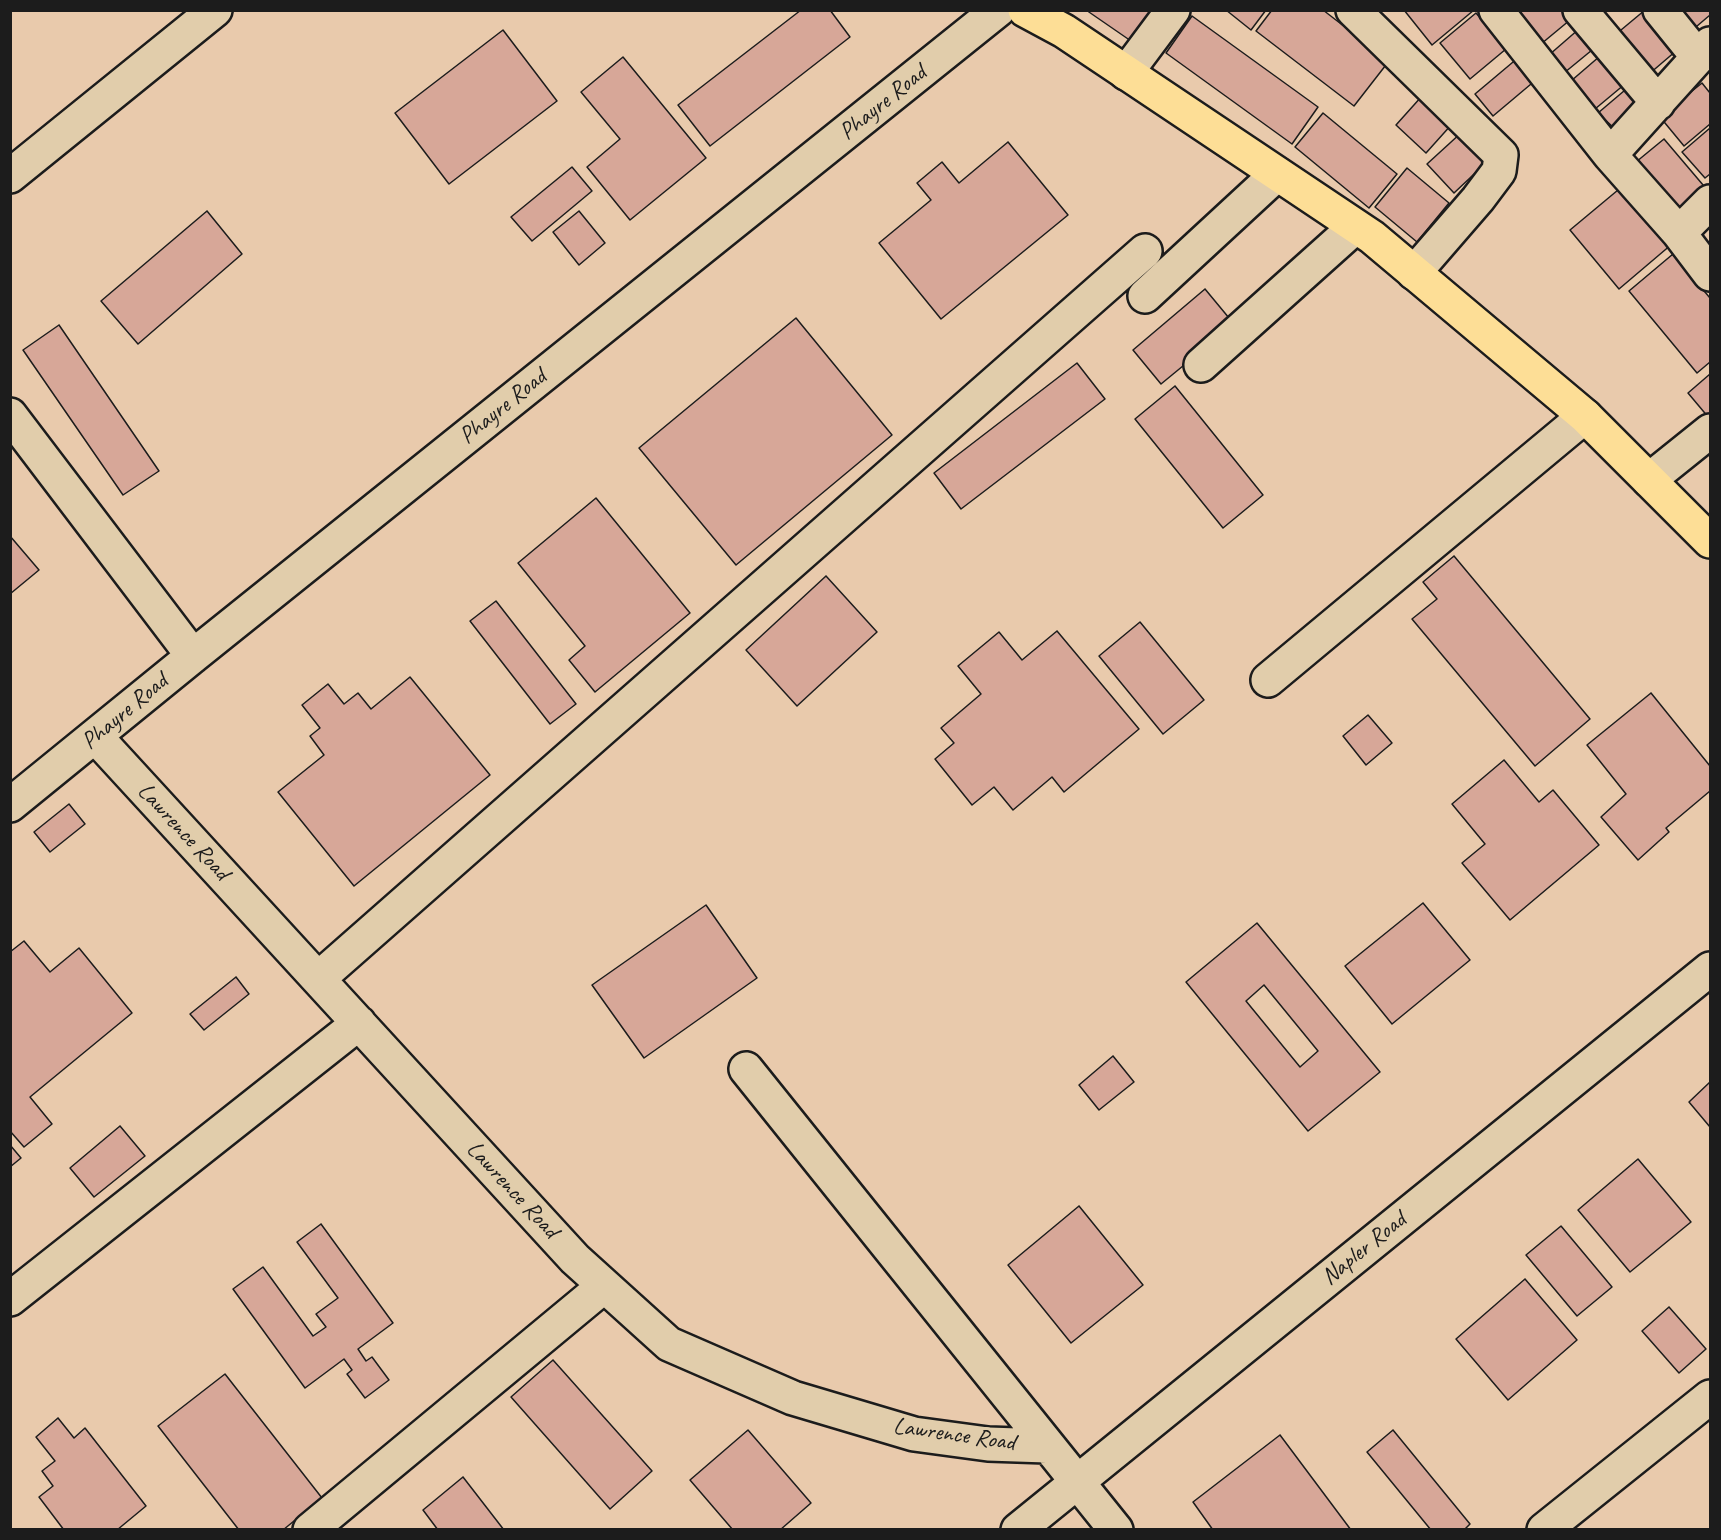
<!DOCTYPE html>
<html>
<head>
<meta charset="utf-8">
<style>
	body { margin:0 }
	#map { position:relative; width:1721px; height:1540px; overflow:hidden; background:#e9caac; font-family:Caveat,sans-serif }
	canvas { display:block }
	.frame { position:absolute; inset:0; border:12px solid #1c1c1c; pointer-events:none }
</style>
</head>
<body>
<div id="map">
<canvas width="1721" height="1540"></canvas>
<div class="frame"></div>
</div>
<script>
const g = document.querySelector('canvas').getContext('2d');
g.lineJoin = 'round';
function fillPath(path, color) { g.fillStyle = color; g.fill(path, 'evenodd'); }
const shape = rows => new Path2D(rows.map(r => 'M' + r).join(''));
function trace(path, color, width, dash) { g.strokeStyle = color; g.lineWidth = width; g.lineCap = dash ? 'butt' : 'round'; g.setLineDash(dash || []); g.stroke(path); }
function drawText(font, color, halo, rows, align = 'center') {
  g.font = font + ' Caveat,sans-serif'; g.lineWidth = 6; g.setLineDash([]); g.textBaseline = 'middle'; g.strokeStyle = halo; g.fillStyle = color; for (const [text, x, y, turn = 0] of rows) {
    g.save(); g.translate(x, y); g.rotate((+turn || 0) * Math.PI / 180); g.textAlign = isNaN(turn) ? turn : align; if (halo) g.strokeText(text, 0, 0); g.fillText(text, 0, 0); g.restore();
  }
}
const building = shape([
	[801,10,830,10,850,37,710,146,678,105,801,10],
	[1086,10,1151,10,1131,41,1086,10],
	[1226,10,1266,10,1251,30,1226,10],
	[1272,10,1323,10,1389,61,1354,106,1256,31,1272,10],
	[1404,10,1474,10,1432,45,1404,10],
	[1515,10,1572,10,1576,15,1541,44,1515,10],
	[1645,10,1683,45,1642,80,1609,40,1645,10],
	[1672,10,1710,10,1710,15,1690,32,1672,10],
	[1476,13,1506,49,1470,79,1440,43,1476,13],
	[1192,16,1318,107,1292,144,1166,53,1192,16],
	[1587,22,1603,41,1564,73,1549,55,1587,22],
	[503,30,557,101,449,184,395,113,503,30],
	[1607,50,1631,79,1595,109,1571,81,1607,50],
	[623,57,706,158,630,220,587,167,620,139,581,92,623,57],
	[1519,57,1537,79,1493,116,1475,94,1519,57],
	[1702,83,1710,93,1710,124,1684,146,1660,117,1702,83],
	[1631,85,1645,101,1616,130,1598,113,1631,85],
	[1422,96,1452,124,1426,153,1396,125,1422,96],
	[1323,113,1397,174,1369,208,1295,147,1323,113],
	[1710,128,1710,174,1705,178,1682,152,1710,128],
	[1462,132,1489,160,1454,193,1427,164,1462,132],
	[1664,139,1709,192,1681,216,1636,162,1664,139],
	[1008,142,1068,215,941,319,879,243,931,200,917,183,942,162,959,183,1008,142],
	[572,167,592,191,532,241,511,217,572,167],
	[1407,168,1449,203,1417,242,1375,207,1407,168],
	[1624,185,1672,244,1619,289,1570,230,1624,185],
	[207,211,242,254,138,344,101,301,207,211],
	[579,211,605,243,579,265,553,232,579,211],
	[1673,254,1710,298,1710,362,1697,373,1629,291,1673,254],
	[1205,289,1234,324,1161,384,1133,350,1205,289],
	[796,318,892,435,736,565,639,448,796,318],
	[59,325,159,471,123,495,23,350,59,325],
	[1077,363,1105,399,961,509,934,473,1077,363],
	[1710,374,1710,417,1709,418,1688,393,1710,374],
	[1175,386,1263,495,1223,528,1135,419,1175,386],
	[596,498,690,613,595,692,569,660,585,646,518,563,596,498],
	[10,536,39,570,10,594,10,536],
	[1454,556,1590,719,1535,766,1412,619,1437,599,1423,582,1454,556],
	[826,576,877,632,797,706,746,650,826,576],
	[496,601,576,704,550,724,470,621,496,601],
	[1140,622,1204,700,1163,734,1099,656,1140,622],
	[1057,631,1139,729,1064,792,1052,777,1013,810,994,787,972,805,935,759,954,743,941,728,981,694,958,666,999,632,1022,660,1057,631],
	[410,677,490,775,354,886,278,792,324,755,310,736,320,728,302,705,328,684,344,704,358,693,371,709,410,677],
	[1651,693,1710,766,1710,791,1666,828,1669,832,1638,860,1601,817,1626,794,1587,745,1651,693],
	[1368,715,1392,743,1366,765,1343,736,1368,715],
	[1504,760,1539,802,1553,790,1599,845,1510,920,1462,863,1485,844,1452,804,1504,760],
	[69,804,85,824,50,852,34,832,69,804],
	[1423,903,1470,960,1392,1024,1345,966,1423,903],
	[706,905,757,978,644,1058,592,985,706,905],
	[1257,923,1380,1072,1308,1131,1186,982,1257,923],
	[1264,985,1318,1051,1300,1067,1246,1001,1264,985],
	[24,941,50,972,79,948,132,1013,30,1097,52,1124,24,1147,10,1131,10,952,24,941],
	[236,977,249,994,204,1030,190,1014,236,977],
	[1113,1056,1134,1082,1099,1110,1079,1085,1113,1056],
	[1710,1082,1710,1127,1689,1102,1710,1082],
	[120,1126,145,1156,94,1197,70,1168,120,1126],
	[10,1145,21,1158,10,1167,10,1145],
	[1638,1159,1691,1222,1630,1272,1578,1210,1638,1159],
	[1079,1206,1143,1285,1071,1343,1008,1265,1079,1206],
	[321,1224,393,1323,358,1349,366,1361,372,1357,389,1380,365,1398,347,1374,352,1370,344,1359,305,1388,233,1289,263,1267,313,1336,326,1327,316,1314,338,1298,297,1242,321,1224],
	[1561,1226,1612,1287,1577,1316,1526,1255,1561,1226],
	[1525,1279,1577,1340,1508,1400,1456,1339,1525,1279],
	[1669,1307,1706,1349,1679,1373,1642,1331,1669,1307],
	[553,1360,652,1471,610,1509,511,1397,553,1360],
	[225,1374,322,1498,283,1530,239,1530,158,1426,225,1374],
	[58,1418,74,1438,85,1428,146,1506,117,1530,64,1530,39,1497,53,1486,42,1471,55,1461,36,1437,58,1418],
	[748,1430,811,1503,780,1530,733,1530,690,1480,748,1430],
	[1393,1430,1470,1524,1464,1530,1431,1530,1367,1452,1393,1430],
	[1280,1435,1351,1530,1213,1530,1193,1502,1280,1435],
	[463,1477,504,1530,438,1530,423,1510,463,1477]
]);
const minor = shape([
	[1353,10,1501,155,1499,171,1478,199,1414,273],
	[1496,10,1610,155,1679,233,1710,274],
	[1580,10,1658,103],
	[1660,10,1698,57],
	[1126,73,1173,10],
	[1610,155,1710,44],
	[10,176,215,10],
	[1679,233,1710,202],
	[1145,296,1277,174],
	[1201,365,1355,227],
	[10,415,193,656],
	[1649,480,1710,431],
	[1268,680,1585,416],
	[95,736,575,1259,669,1344,793,1398,914,1434,988,1444,1047,1446],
	[10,805,193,656,998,10],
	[318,979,1145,251],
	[746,1069,1116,1530],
	[10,1299,359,1023],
	[310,1530,604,1286],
	[1018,1530,1710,969],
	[1544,1530,1710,1397]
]);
const highway = shape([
	[1025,10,1064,31,1372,237,1585,416,1710,541]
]);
const streetNames = [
	["Phayre Road",883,103,-39],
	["Phayre Road",503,407,-39],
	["Phayre Road",125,712,-40],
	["Lawrence Road",183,832,47],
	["Lawrence Road",512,1190,47],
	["Napler Road",1364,1249,-39],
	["Lawrence Road",954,1435,8]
];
fillPath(building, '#d7a798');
trace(building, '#1c1c1c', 1.5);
trace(minor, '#1c1c1c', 38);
trace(highway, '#1c1c1c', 38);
trace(minor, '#e1cdab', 33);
trace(highway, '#fdde96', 33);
drawText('24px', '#1c1c1c', '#e1cdab', streetNames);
</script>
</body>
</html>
